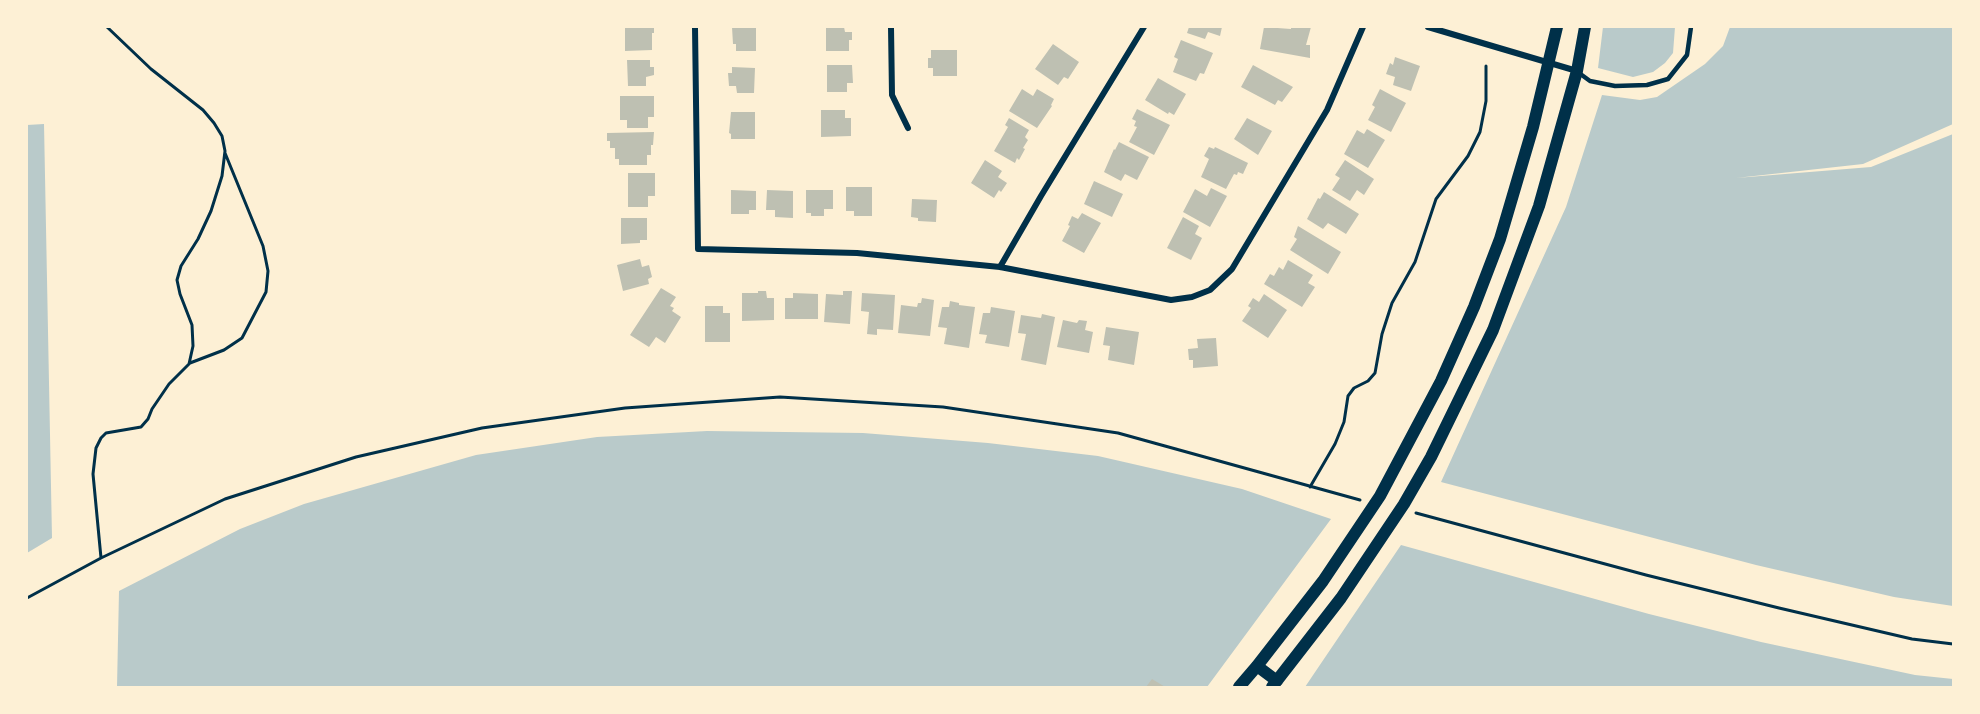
<!DOCTYPE html>
<html>
<head>
<meta charset="utf-8">
<style>
	body { margin:0 }
	#map { position:relative; width:1980px; height:714px; overflow:hidden; background:#fdf0d5; font-family:"DejaVu Sans",sans-serif }
	canvas { display:block }
	.frame { position:absolute; inset:0; border:28px solid #fdf0d5; pointer-events:none }
</style>
</head>
<body>
<div id="map">
<canvas width="1980" height="714"></canvas>
<div class="frame"></div>
</div>
<script>
const g = document.querySelector('canvas').getContext('2d');
g.lineJoin = 'round';
function fillPath(path, color) { g.fillStyle = color; g.fill(path, 'evenodd'); }
const shape = rows => new Path2D(rows.map(r => 'M' + r).join(''));
function trace(path, color, width, dash) { g.strokeStyle = color; g.lineWidth = width; g.lineCap = dash ? 'butt' : 'round'; g.setLineDash(dash || []); g.stroke(path); }
const green = shape([
	[1603,27,1675,27,1673,53,1665,63,1653,72,1633,77,1598,68],
	[1730,27,1953,27,1953,124,1863,164,1736,178,1871,167,1953,134,1953,606,1894,597,1756,565,1441,482,1566,207,1602,95,1640,100,1657,97,1705,64,1723,46],
	[44,124,52,538,27,553,27,125],
	[707,431,863,433,988,443,1098,456,1242,489,1331,519,1207,687,117,687,119,591,240,529,304,504,476,455,597,437],
	[1401,545,1649,614,1761,642,1915,675,1953,679,1953,687,1305,687]
]);
const building = shape([
	[625,27,654,27,654,33,652,33,652,50,625,51],
	[732,27,756,27,756,51,736,51,736,44,733,44],
	[826,27,844,27,845,32,852,32,852,40,849,40,849,51,826,51],
	[1189,27,1222,27,1220,36,1208,32,1205,39,1187,33],
	[1264,27,1291,29,1291,27,1311,27,1306,45,1310,45,1310,58,1260,49],
	[1181,40,1213,53,1204,74,1200,73,1196,81,1173,72,1178,59,1174,57],
	[1053,44,1079,62,1068,79,1064,77,1058,85,1035,69],
	[931,50,957,50,957,76,933,76,933,68,928,68,928,58,931,58],
	[1395,57,1420,66,1411,91,1393,85,1395,77,1386,74,1390,63,1393,65],
	[627,60,650,60,650,67,654,67,654,75,646,77,646,86,628,86],
	[827,65,852,65,853,83,847,83,847,92,827,92],
	[1253,65,1293,87,1282,102,1278,100,1275,105,1241,87],
	[732,67,755,68,754,93,737,93,736,86,729,86,728,73,732,73],
	[1158,78,1186,94,1174,115,1169,112,1168,114,1145,100],
	[1022,89,1033,96,1037,89,1054,99,1051,105,1052,106,1037,128,1009,111],
	[1380,89,1406,103,1391,132,1368,120,1375,107,1372,105],
	[620,96,654,96,654,117,648,117,648,128,627,128,627,120,620,120],
	[1137,109,1170,125,1154,155,1129,142,1137,127,1134,126,1136,121,1132,119],
	[821,110,845,110,845,118,851,118,851,136,821,137],
	[731,112,755,112,755,139,731,139,731,134,729,133],
	[1009,118,1029,130,1025,137,1028,140,1023,148,1025,149,1019,160,1017,158,1015,163,994,151,1008,127,1005,125],
	[1247,118,1272,131,1258,155,1234,139],
	[1367,129,1385,140,1368,168,1344,154,1357,130,1364,134],
	[654,132,653,145,651,145,651,155,647,155,647,165,619,165,619,159,615,159,615,148,610,148,610,141,607,141,607,133],
	[1119,142,1149,157,1137,180,1125,174,1121,181,1104,172,1114,149,1115,150],
	[1209,147,1214,149,1215,147,1248,163,1243,174,1238,172,1237,175,1234,174,1226,189,1201,177,1209,159,1204,156],
	[985,160,1002,171,998,177,1007,183,1001,192,999,190,994,198,971,183],
	[1345,160,1374,179,1364,195,1357,190,1350,201,1332,190,1340,178,1335,175],
	[628,173,655,173,655,196,648,196,648,207,628,207],
	[1094,181,1123,194,1112,217,1084,204],
	[846,187,872,187,872,216,854,216,854,211,846,211],
	[1211,188,1227,196,1210,227,1183,212,1195,189,1207,196],
	[731,190,756,191,756,210,749,210,749,214,731,214],
	[767,190,793,191,793,218,775,217,775,210,766,210],
	[806,190,833,190,833,209,824,209,824,216,811,216,811,213,806,213],
	[1324,192,1359,214,1346,234,1328,223,1323,229,1307,219,1318,198,1320,199],
	[912,199,937,200,936,222,918,221,918,218,911,217],
	[1082,213,1101,223,1084,253,1062,241,1070,226,1068,225,1072,216,1078,219],
	[1183,217,1199,226,1195,234,1202,238,1191,260,1167,248],
	[621,218,647,218,647,240,640,240,640,243,621,244],
	[1298,226,1341,252,1328,274,1290,250,1297,239,1294,237],
	[640,259,642,267,649,265,652,277,648,279,649,284,623,291,617,265],
	[1288,260,1313,275,1308,283,1315,287,1302,307,1264,284,1270,274,1274,276,1279,267,1283,270],
	[661,288,676,297,670,306,674,308,672,311,681,317,665,343,656,337,649,347,630,335],
	[758,291,766,291,767,298,774,298,774,320,742,321,742,293,758,293],
	[843,291,852,291,850,324,824,322,826,294,843,295],
	[793,293,818,294,818,319,785,319,785,298,793,298],
	[862,293,895,295,893,330,877,329,877,335,867,334,869,312,861,311],
	[1264,294,1287,310,1268,338,1242,321,1251,308,1248,306,1253,298,1259,302],
	[922,298,934,300,930,336,898,333,901,305,917,307,918,303,921,303],
	[950,301,959,303,959,305,975,307,969,348,944,344,947,328,938,327,942,307,949,307],
	[705,306,723,306,723,313,730,313,730,342,705,342],
	[991,307,1015,311,1009,347,985,343,987,335,979,334,983,313,990,313],
	[1042,314,1055,317,1046,365,1021,360,1026,334,1018,333,1021,315,1041,318],
	[1063,320,1077,323,1079,320,1087,321,1085,330,1093,332,1089,353,1057,347],
	[1106,327,1139,332,1134,365,1108,360,1110,346,1103,345],
	[1216,338,1218,366,1193,368,1193,360,1189,360,1188,349,1198,348,1197,339],
	[1152,679,1162,685,1165,687,1146,687]
]);
const path = shape([
	[190,363,224,350,242,338,266,292,268,271,263,246,225,153],
	[1310,487,1335,444,1344,422,1348,396,1354,388,1368,381,1375,373,1382,334,1392,303,1415,262,1436,199,1468,156,1480,132,1486,101,1486,66],
	[1416,513,1646,575,1779,608,1912,639,1953,644],
	[101,558,93,474,96,448,101,438,106,433,141,427,148,419,152,409,169,384,189,364,193,346,192,325,180,294,177,280,181,266,198,239,211,211,222,176,225,151,222,136,214,123,203,110,151,69,107,27],
	[27,598,101,558,225,499,356,457,482,428,625,408,780,397,943,407,1118,433,1360,500]
]);
const service = shape([
	[1579,73,1590,81,1615,86,1647,85,1668,79,1687,55,1691,27]
]);
const minor = shape([
	[695,27,698,249,857,253,1000,267,1171,300,1192,297,1210,290,1232,269,1327,110,1363,27],
	[891,27,892,95,908,128],
	[1428,27,1577,71],
	[1000,267,1041,196,1144,27]
]);
const secondary = shape([
	[1257,666,1277,681],
	[1239,687,1257,666,1323,581,1380,496,1441,381,1474,307,1500,239,1533,127,1557,27],
	[1272,687,1341,598,1404,504,1431,457,1493,330,1539,206,1577,71,1585,27]
]);
fillPath(green, '#b9caca');
fillPath(building, '#bec0b2');
trace(path, '#003049', 3);
trace(service, '#003049', 4.5);
trace(minor, '#003049', 6);
trace(secondary, '#003049', 12);
</script>
</body>
</html>
